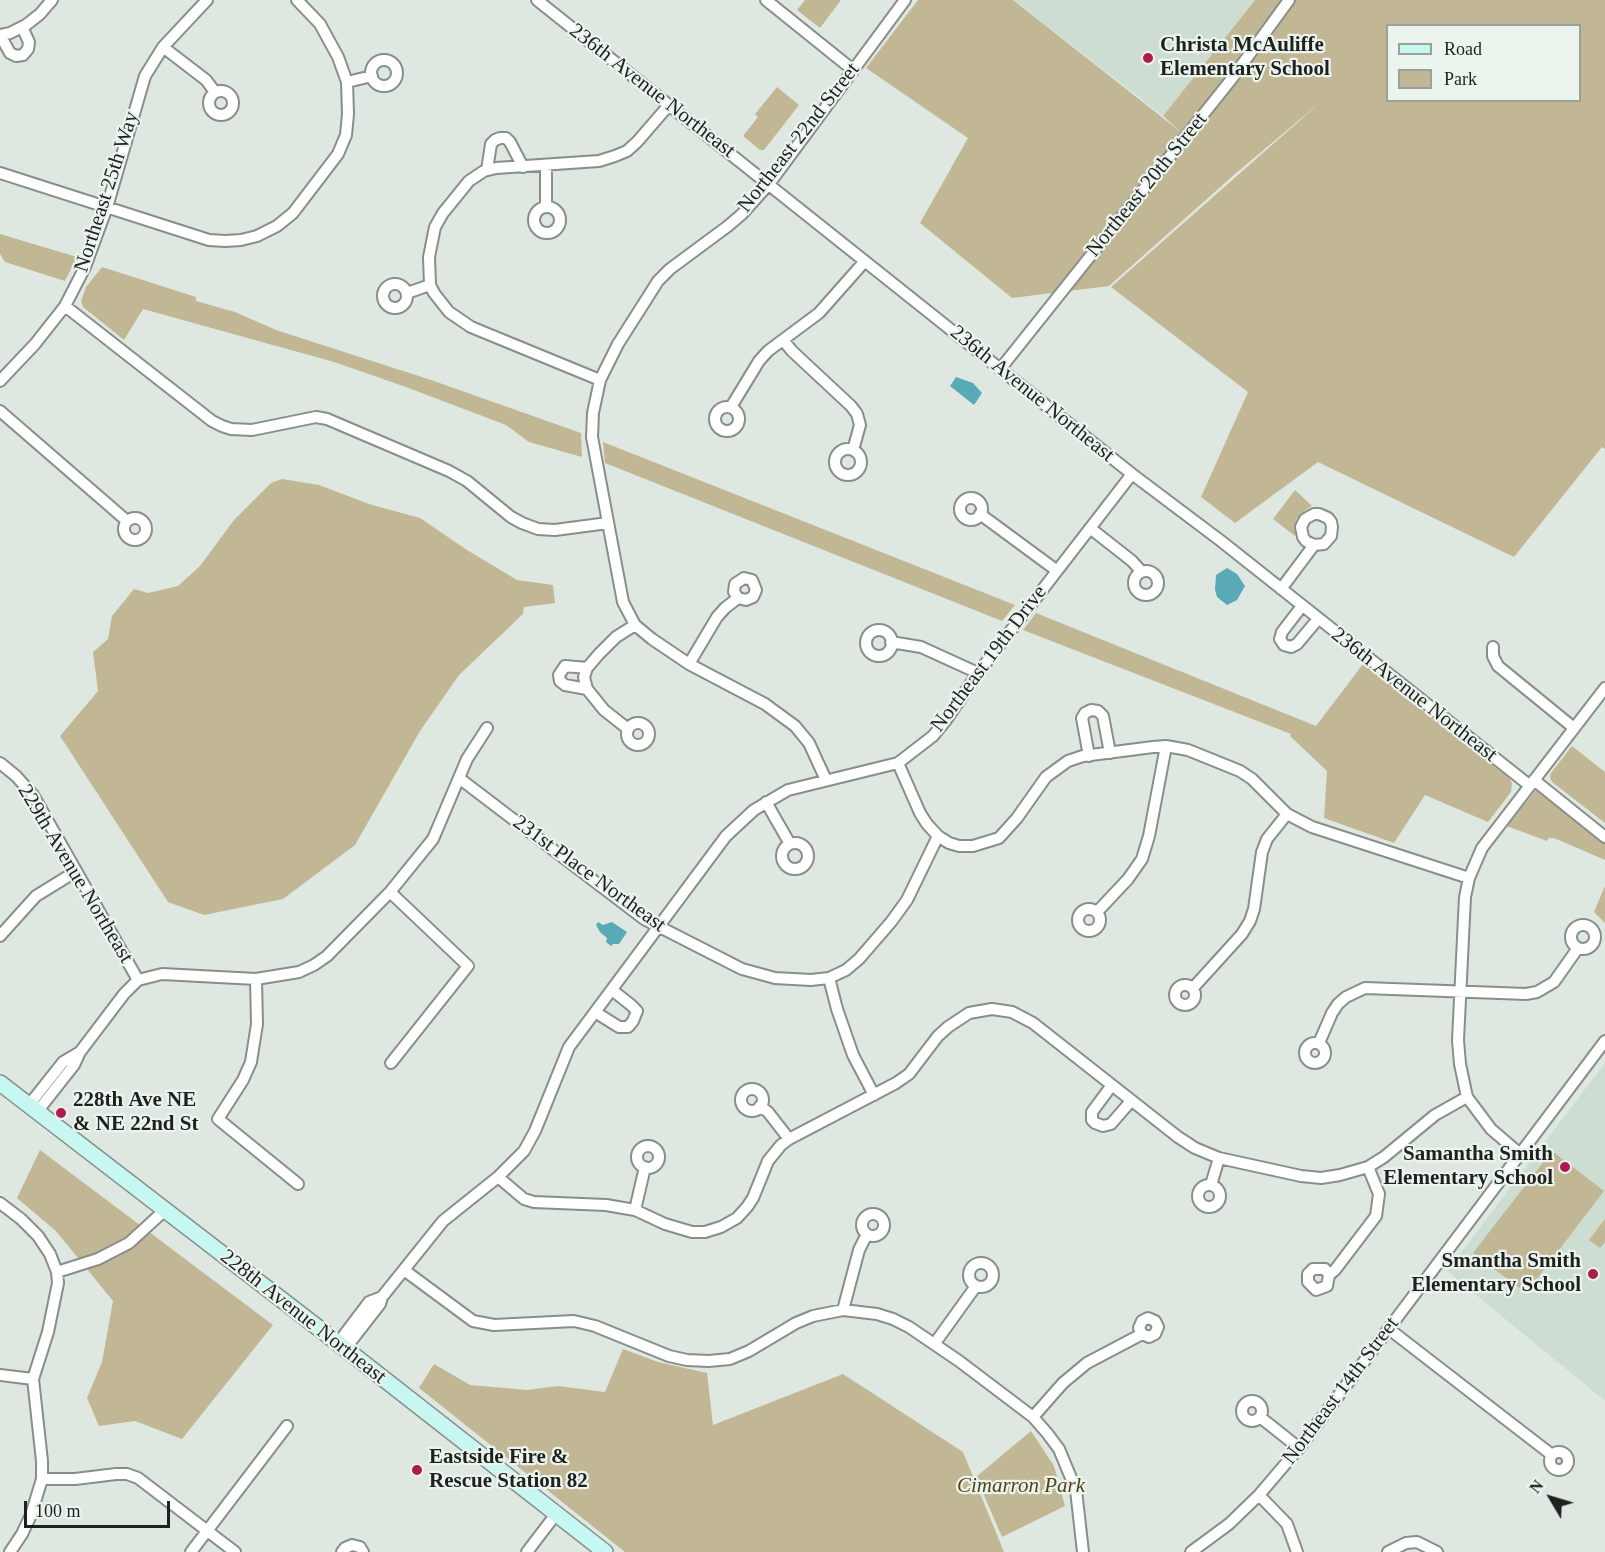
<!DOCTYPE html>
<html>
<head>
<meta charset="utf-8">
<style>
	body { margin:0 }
	#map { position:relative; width:1605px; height:1552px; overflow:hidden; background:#dfe7e1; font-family:Georgia,serif }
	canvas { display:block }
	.legend { position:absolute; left:1386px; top:24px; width:195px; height:78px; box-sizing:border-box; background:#ecf4ee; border:2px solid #9aa09b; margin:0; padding:8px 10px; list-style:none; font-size:18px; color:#1e211f }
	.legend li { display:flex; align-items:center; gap:12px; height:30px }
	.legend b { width:30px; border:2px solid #9aa09b }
	.north { position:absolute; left:1521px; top:1468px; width:60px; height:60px; -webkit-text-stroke:4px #ecf4ee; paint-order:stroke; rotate:308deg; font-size:16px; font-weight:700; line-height:24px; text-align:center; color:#1e211f }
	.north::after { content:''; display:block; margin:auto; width:21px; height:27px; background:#1e211f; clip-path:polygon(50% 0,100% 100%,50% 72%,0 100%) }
	.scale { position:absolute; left:24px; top:1501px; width:146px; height:27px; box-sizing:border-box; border:3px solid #1e211f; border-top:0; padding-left:8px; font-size:18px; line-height:21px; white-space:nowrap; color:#1e211f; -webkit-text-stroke:4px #ecf4ee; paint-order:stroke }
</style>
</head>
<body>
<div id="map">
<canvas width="1605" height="1552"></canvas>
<ul class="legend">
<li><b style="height:8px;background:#c6f7f0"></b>Road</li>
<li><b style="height:16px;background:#c1b794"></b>Park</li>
</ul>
<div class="north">N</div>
<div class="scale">100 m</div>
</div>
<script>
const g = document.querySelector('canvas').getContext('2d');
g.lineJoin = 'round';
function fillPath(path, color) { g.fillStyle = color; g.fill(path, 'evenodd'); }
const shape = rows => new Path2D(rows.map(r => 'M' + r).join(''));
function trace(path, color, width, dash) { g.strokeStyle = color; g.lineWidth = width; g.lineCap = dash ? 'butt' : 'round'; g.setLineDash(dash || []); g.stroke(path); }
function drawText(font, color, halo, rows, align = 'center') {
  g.font = font + ' Georgia,serif'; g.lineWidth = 4.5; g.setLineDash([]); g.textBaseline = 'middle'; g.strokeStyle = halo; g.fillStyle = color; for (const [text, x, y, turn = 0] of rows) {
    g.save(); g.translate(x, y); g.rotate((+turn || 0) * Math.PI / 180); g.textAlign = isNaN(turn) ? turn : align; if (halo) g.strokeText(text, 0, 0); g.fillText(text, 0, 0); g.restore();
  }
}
const built = shape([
	[1014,0,1255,0,1163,116],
	[1605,1063,1605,1401,1447,1271]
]);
const green = shape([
	[805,0,841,0,820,28,797,10],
	[918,0,1013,0,1182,133,1163,116,1255,0,1605,0,1605,449,1602,447,1514,557,1318,462,1235,523,1201,497,1248,392,1111,287,1323,100,1235,174,1109,286,1012,298,920,223,968,138,866,68],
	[1388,26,1580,26,1580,100,1388,100],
	[777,87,799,105,764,150,760,150,743,136,758,117,755,114],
	[0,234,77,257,65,281,5,262,0,254],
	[102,267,196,297,196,301,235,312,276,330,431,380,581,433,582,457,529,442,506,425,406,387,334,362,143,309,124,340,83,307,81,301,86,287],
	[603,442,866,546,1015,605,1002,621,605,463],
	[282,479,319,485,369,504,420,518,467,550,517,580,553,585,555,603,524,607,523,614,459,675,420,731,355,845,283,899,204,915,168,902,60,736,98,691,93,652,108,639,112,616,134,589,148,593,178,586,200,566,234,520,271,483],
	[1295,490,1312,506,1300,514,1296,520,1295,536,1273,519],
	[1036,613,1316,726,1363,664,1509,778,1512,783,1511,792,1488,822,1425,795,1394,843,1324,818,1327,771,1290,736,1291,734,1023,630],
	[1572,746,1605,772,1605,823,1552,782,1550,778,1551,773],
	[1537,789,1605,842,1605,860,1554,838,1549,838,1547,841,1507,826],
	[1605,886,1605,923,1594,912],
	[40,1150,273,1325,182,1439,135,1421,99,1426,87,1398,102,1362,113,1301,56,1231,17,1198],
	[1552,1151,1604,1191,1526,1293,1473,1253],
	[1605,1219,1605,1242,1600,1248,1589,1240],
	[623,1349,658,1362,707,1373,713,1425,843,1374,963,1452,1004,1552,625,1552,419,1388,434,1364,470,1385,527,1390,558,1386,605,1392],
	[1031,1431,1054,1466,1065,1506,1002,1537,976,1477]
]);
const water = shape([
	[956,377,973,383,982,393,974,405,950,386],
	[1227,568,1237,574,1245,586,1237,600,1227,605,1217,597,1215,590,1216,575],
	[598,922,603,925,612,922,627,932,619,944,613,944,611,946,606,942,607,938,600,932,596,925]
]);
const street = shape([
	[537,0,1132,474,1221,541,1529,785],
	[766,0,853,70],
	[0,35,10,53,16,56,23,55,28,49,29,42,22,27],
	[0,35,10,33,26,25,40,14,52,0],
	[163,47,206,80,215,92],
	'371 73a13 13 0 1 1 26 0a13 13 0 1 1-26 0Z',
	[347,82,372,76],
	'209 103a12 12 0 1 1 24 0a12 12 0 1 1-24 0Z',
	[546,166,546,207],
	[487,170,491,144,495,140,500,138,506,138,510,142,523,167],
	[0,173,209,240,225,241,241,240,257,236,277,226,293,213,338,154,346,135,348,114,347,82,338,57,320,24,297,0],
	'534 220a13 13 0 1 1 26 0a13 13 0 1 1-26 0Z',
	'383 296a12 12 0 1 1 24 0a12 12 0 1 1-24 0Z',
	[430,285,434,293,449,312,471,327,600,380],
	[407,293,430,285,429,257,435,227,443,213,469,181,484,171,496,168,599,161,615,156,627,151,637,142,669,105],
	[65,306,212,421,222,426,231,429,252,430,316,417,327,419,449,471,467,481,511,517,522,523,538,529,555,530,608,523],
	[783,340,792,351,851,406,857,414,860,425,853,450],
	[1001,368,1230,81,1289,0],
	[0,381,35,344,65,306,85,267,107,207,145,76,163,47,207,0],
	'715 419a12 12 0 1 1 24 0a12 12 0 1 1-24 0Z',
	[731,407,759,361,768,351,819,313,865,261],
	[0,411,127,521],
	'835 462a13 13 0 1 1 26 0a13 13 0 1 1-26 0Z',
	'960 509a11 11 0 1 1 22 0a11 11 0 1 1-22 0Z',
	[980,514,1056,570],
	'124 529a11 11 0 1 1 22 0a11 11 0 1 1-22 0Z',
	[1090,528,1132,561,1141,571],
	'1134 583a12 12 0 1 1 24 0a12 12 0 1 1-24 0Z',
	[1281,589,1314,545,1324,544,1331,536,1332,527,1331,522,1328,518,1319,514,1314,514,1305,519,1301,527,1303,537,1306,541,1314,545],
	[1302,606,1282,632,1280,639,1284,645,1291,647,1297,644,1318,619],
	'866 643a13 13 0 1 1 26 0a13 13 0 1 1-26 0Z',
	[891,642,921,647,978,673],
	[1493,647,1493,656,1498,666,1574,728],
	[689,664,717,617,725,608,738,598,746,600,753,597,756,590,752,580,744,578,735,584,734,592,738,598],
	[587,689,565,685,560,681,559,675,565,666,587,668],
	'627 734a11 11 0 1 1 22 0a11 11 0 1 1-22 0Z',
	[628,729,604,710,587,689,584,677,587,668,599,654,616,637,635,625],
	[1089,756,1082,718,1085,713,1091,710,1098,711,1103,716,1110,753],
	[0,763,16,776,33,795,138,980,162,974,256,979,299,972,314,965,327,956,390,892,433,839,467,759,487,728],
	[898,763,920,813,927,824,938,836,949,843,959,846,973,846,999,838,1017,818,1046,777,1068,761,1083,756,1153,747,1166,746,1188,750,1240,771,1252,779,1287,814,1312,827,1469,878],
	[459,778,644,919,742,969,775,978,811,980,829,978,846,970,859,959,891,922,907,900,938,836],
	[826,780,809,743,795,726,765,704,689,664,652,639,635,625,623,602,592,437,593,413,600,380,618,344,658,281,670,269,728,226,742,214,769,184,905,0],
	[1534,780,1605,837],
	[766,802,790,844],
	'782 856a13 13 0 1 1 26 0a13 13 0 1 1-26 0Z',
	[390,892,468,966,391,1063],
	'1078 920a11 11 0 1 1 22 0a11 11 0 1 1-22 0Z',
	[1097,912,1128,879,1142,859,1149,836,1166,746],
	'1571 937a12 12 0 1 1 24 0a12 12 0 1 1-24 0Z',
	[0,936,36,896,75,872],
	[829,978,837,1009,853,1055,874,1095],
	[256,979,257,1024,251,1062,243,1080,218,1119,298,1184],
	'1175 995a10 10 0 1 1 20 0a10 10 0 1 1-20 0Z',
	[1193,988,1242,934,1250,921,1254,909,1262,852,1267,839,1287,814],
	[595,1012,619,1027,628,1027,633,1021,637,1011,631,1005,612,990],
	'1305 1053a10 10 0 1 1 20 0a10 10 0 1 1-20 0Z',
	[1319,1043,1332,1013,1338,1004,1346,997,1365,988,1526,994,1537,992,1554,982,1578,948],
	[80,1052,124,994,138,980],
	[1112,1085,1092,1112,1092,1120,1095,1123,1103,1126,1111,1124,1131,1101],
	'741 1100a11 11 0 1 1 22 0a11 11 0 1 1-22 0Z',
	[29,1105,63,1062,80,1052,74,1065,37,1112],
	[760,1106,768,1112,789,1139],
	'637 1157a11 11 0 1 1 22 0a11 11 0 1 1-22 0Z',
	[1520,1154,1491,1129,1467,1097,1460,1064,1458,1040,1465,897,1469,878,1482,848,1605,688],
	[498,1177,524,1199,534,1202,606,1205,635,1210,665,1224,692,1232,705,1232,721,1227,737,1218,747,1207,753,1198,768,1161,781,1145,789,1139,896,1083,909,1074,938,1036,948,1027,969,1013,992,1009,1012,1012,1033,1023,1178,1137,1195,1148,1219,1158,1301,1176,1321,1178,1340,1175,1368,1167,1384,1157,1435,1115,1467,1097],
	[1211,1185,1219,1158],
	'1198 1196a11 11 0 1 1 22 0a11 11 0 1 1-22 0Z',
	[0,1203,21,1219,38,1236,50,1254,57,1272,58,1283,48,1332,33,1379,42,1461,42,1479,31,1515,22,1534,10,1552],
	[635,1210,645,1167],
	'862 1225a11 11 0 1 1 22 0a11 11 0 1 1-22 0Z',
	'969 1275a12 12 0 1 1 24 0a12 12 0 1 1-24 0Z',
	[404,1270,473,1321,494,1325,574,1321,595,1326,669,1356,687,1360,709,1361,730,1359,749,1351,796,1323,813,1316,843,1310,877,1314,893,1319,909,1327,959,1361,1033,1417,1047,1433,1059,1449,1076,1490,1083,1552],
	[57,1272,98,1259,129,1243,165,1210],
	[1329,1275,1325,1269,1313,1269,1308,1274,1308,1282,1316,1290,1327,1286,1329,1275,1335,1270,1376,1216,1379,1194,1368,1167],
	[382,1297,443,1221,498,1177,524,1151,535,1131,569,1047,726,836,754,810,788,790,898,763,933,736,946,720,978,673,1132,474],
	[843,1310,859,1250,867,1234],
	[1389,1329,1552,1455],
	[338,1343,369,1302,382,1297,380,1304,345,1349],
	[935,1343,976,1286],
	[0,1375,33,1379],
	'1242 1411a10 10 0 1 1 20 0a10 10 0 1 1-20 0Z',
	[1033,1417,1063,1383,1087,1363,1142,1334,1149,1337,1155,1334,1158,1327,1155,1321,1148,1318,1142,1321,1139,1328,1142,1334],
	[1260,1417,1299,1448],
	'1550 1461a9 9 0 1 1 18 0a9 9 0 1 1-18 0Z',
	[42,1479,75,1479,116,1474,127,1474,138,1478,235,1552],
	[1259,1495,1287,1524,1297,1552],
	[191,1552,287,1426],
	[342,1552,345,1548,352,1545,360,1547,363,1552],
	[527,1552,556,1514],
	[1191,1552,1229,1524,1259,1495,1299,1448,1605,1041],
	[1388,1552,1406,1543,1417,1542,1437,1552]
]);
const secondary = shape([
	[0,1083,338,1343,605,1552]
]);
const markers = [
	[1148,58,6,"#ae1c4e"],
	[61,1113,6,"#ae1c4e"],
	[1565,1167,6,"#ae1c4e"],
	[1593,1274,6,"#ae1c4e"],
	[417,1470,6,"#ae1c4e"]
];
const poiNames = [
	["Christa McAuliffe",1160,46],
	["Elementary School",1160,70],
	["228th Ave NE",73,1101],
	["& NE 22nd St",73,1125],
	["Samantha Smith",1553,1155,"right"],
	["Elementary School",1553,1179,"right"],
	["Smantha Smith",1581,1262,"right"],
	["Elementary School",1581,1286,"right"],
	["Eastside Fire &",429,1458],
	["Rescue Station 82",429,1482]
];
const streetNames = [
	["236th Avenue Northeast",652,91,38],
	["Northeast 22nd Street",799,138,-52],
	["Northeast 20th Street",1147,185,-51],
	["Northeast 25th Way",107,192,-72],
	["236th Avenue Northeast",1032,394,39],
	["Northeast 19th Drive",989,659,-53],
	["236th Avenue Northeast",1414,695,38],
	["229th Avenue Northeast",75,874,59],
	["231st Place Northeast",589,874,36],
	["228th Avenue Northeast",303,1317,38],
	["Northeast 14th Street",1341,1391,-53]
];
const parkNames = [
	["Cimarron Park",1021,1486]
];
fillPath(built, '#ceddd2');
fillPath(green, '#c1b794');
fillPath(water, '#5aa9b7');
trace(street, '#888f8a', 14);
trace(secondary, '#888f8a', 18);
trace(street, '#fff', 10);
trace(secondary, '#c6f7f0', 15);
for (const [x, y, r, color] of markers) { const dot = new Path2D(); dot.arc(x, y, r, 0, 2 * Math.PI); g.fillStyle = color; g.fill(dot); trace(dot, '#ecf4ee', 2); }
drawText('bold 21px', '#1e211f', '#ecf4ee', poiNames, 'left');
drawText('21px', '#1e211f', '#ecf4ee', streetNames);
drawText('italic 21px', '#514517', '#ecf4ee', parkNames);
</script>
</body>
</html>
